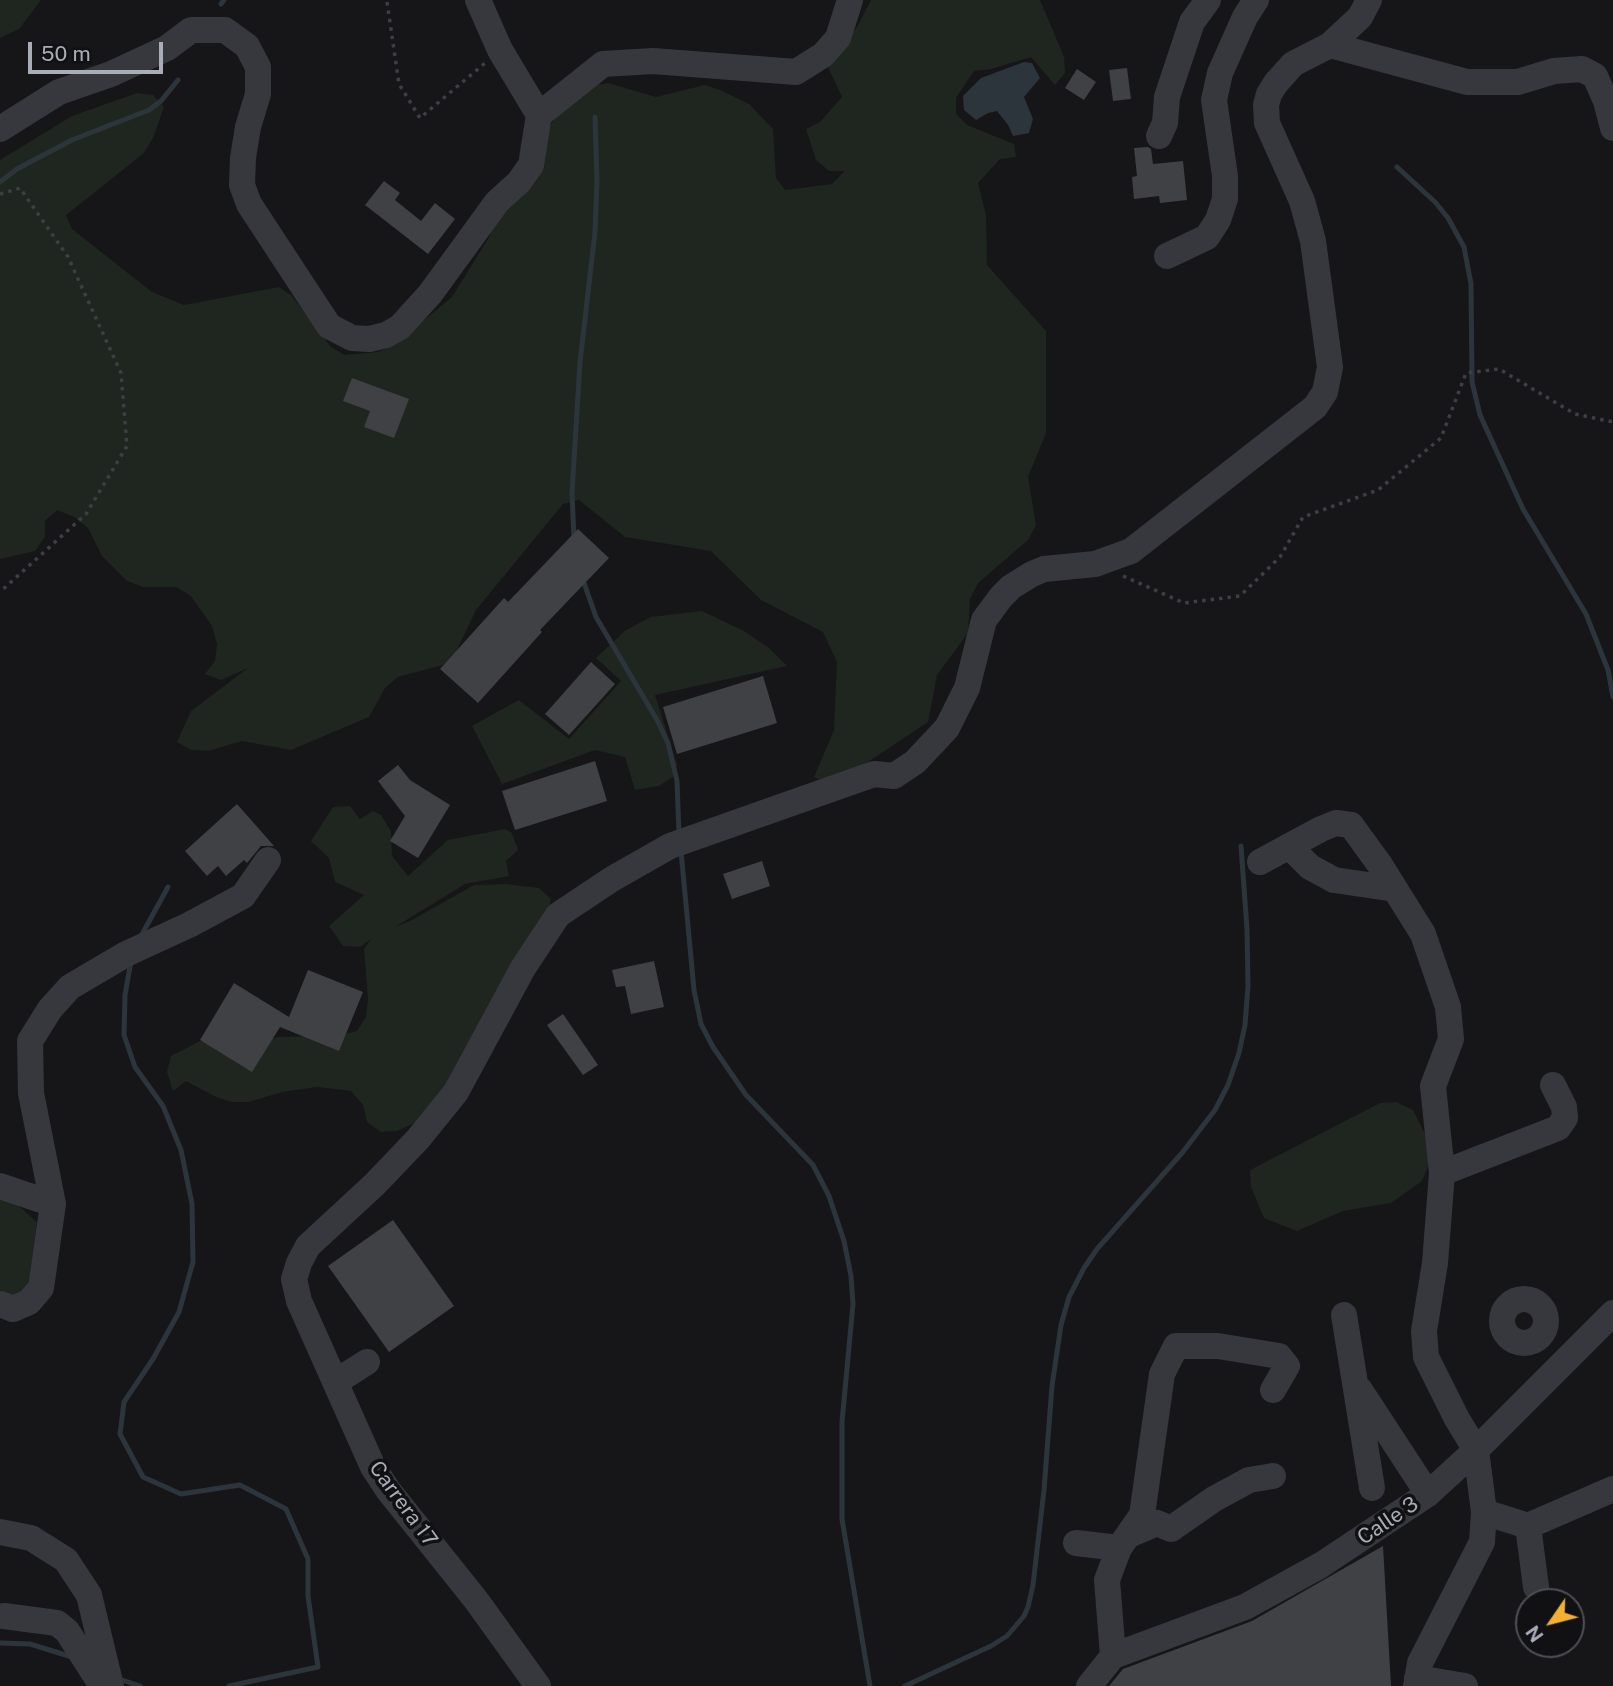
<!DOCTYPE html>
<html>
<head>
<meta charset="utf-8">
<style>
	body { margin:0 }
	#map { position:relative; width:1613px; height:1686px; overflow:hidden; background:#161618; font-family:"Public Sans",sans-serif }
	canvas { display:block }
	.north { position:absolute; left:1515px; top:1588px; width:70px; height:70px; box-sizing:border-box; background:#111113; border:2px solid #4d4f55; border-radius:50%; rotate:235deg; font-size:19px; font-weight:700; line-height:28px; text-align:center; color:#a8adb8 }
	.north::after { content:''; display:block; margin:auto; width:24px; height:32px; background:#f2b134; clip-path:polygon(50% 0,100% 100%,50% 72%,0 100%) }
	.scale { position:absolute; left:28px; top:42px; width:135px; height:32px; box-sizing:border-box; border:4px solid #a8adb8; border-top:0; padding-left:9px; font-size:21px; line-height:24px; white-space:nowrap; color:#a8adb8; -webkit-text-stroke:5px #111113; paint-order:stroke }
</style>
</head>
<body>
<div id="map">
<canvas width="1613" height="1686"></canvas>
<div class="north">N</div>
<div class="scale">50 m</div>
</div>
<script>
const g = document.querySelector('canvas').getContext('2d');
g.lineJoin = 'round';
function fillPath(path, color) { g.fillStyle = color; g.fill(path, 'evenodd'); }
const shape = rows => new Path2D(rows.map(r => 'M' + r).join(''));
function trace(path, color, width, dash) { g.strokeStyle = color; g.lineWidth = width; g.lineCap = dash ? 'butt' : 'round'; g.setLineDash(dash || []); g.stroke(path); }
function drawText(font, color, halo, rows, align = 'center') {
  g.font = font + ' "Public Sans",sans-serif'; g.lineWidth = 7; g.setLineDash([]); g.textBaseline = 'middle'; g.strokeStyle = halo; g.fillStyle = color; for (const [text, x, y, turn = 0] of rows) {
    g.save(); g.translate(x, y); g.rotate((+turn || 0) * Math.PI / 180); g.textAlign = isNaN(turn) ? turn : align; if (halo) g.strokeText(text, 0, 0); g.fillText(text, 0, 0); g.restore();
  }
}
const green = shape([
	[0,0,41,0,19,29,0,38],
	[871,0,1040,0,1064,57,1065,73,1055,85,1031,57,991,69,974,71,956,98,956,114,967,125,1014,144,1016,157,1000,159,978,183,986,215,987,265,1046,331,1046,433,1028,477,1036,525,1028,540,978,583,970,599,968,633,937,675,928,722,832,786,814,777,834,730,837,662,823,632,761,600,711,551,625,537,579,500,563,504,476,610,455,654,443,665,398,677,385,688,369,717,291,750,242,741,208,751,191,750,177,742,191,711,248,668,221,680,205,674,215,661,217,644,212,626,191,596,176,587,143,587,127,581,102,556,88,528,74,517,57,510,45,521,45,537,35,551,0,559,0,160,72,116,137,93,153,95,164,107,153,138,144,153,66,215,72,229,152,292,184,305,279,287,292,296,331,347,345,355,378,352,394,345,452,297,488,239,501,209,537,174,551,124,577,88,608,83,656,97,705,85,720,90,749,104,773,129,776,178,785,190,832,184,845,171,829,171,816,160,806,129,820,122,842,97,827,65,857,27],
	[702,611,744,631,769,648,787,666,655,695,677,765,673,777,659,786,635,790,625,757,595,750,502,784,472,726,519,700,569,739,621,681,596,658,626,630,651,617],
	[350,806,360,819,373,811,381,815,391,831,392,856,408,876,448,840,505,829,512,833,518,850,506,861,509,876,465,884,395,927,410,921,474,885,506,884,539,888,551,899,537,963,438,1104,413,1124,397,1131,381,1132,367,1122,363,1105,351,1091,317,1087,282,1092,249,1102,232,1102,216,1097,186,1081,173,1091,167,1072,171,1056,200,1041,232,1046,279,1037,341,1035,357,1031,366,1017,368,999,364,949,371,939,360,947,343,946,329,926,364,895,335,882,329,858,311,841,333,807],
	[1396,1102,1413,1110,1434,1152,1422,1181,1391,1203,1343,1211,1297,1231,1264,1218,1251,1187,1250,1170,1380,1103],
	[0,1190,37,1222,29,1286,17,1296,0,1295]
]);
const water = shape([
	[1024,62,1032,63,1040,78,1024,97,1033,119,1029,133,1013,136,1008,125,997,111,988,113,976,120,964,110,963,96,981,78]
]);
const stream = shape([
	[221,4,224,0],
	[1397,167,1435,202,1448,218,1464,247,1471,284,1472,382,1480,415,1523,509,1586,614,1608,670,1613,697],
	[0,182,17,169,72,140,149,110,161,101,178,80],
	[574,539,572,493,580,362,595,232,597,181,595,117],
	[583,580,596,617,657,720,668,743,677,781,679,834],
	[681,851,694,990,701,1024,713,1047,746,1095,813,1165,829,1196,844,1241,851,1276,853,1304,842,1422,842,1519,870,1686],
	[141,936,168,887],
	[131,961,125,995,124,1035,135,1067,163,1106,181,1150,192,1204,193,1262,179,1312,153,1359,124,1402,120,1434,143,1477,181,1494,240,1485,286,1509,308,1559,308,1596,318,1667,229,1686],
	[0,1643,30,1644,72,1657],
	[119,1679,140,1686],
	[905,1686,991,1646,1007,1636,1024,1616,1028,1607,1033,1585,1044,1490,1052,1386,1061,1325,1069,1297,1084,1268,1097,1249,1182,1153,1215,1110,1228,1085,1239,1053,1245,1025,1248,986,1247,929,1241,846]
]);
const building = shape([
	[1127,68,1131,99,1113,101,1109,70],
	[1077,69,1096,82,1084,100,1065,88],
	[1148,147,1151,149,1153,164,1183,161,1187,200,1160,203,1159,196,1134,199,1132,177,1137,176,1134,148],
	[384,181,400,193,395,200,421,221,435,203,455,219,428,254,365,205],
	[352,378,409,399,394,438,364,427,370,411,343,401],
	[578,529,609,558,540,630,542,632,478,703,440,669,504,598,508,602],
	[591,662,615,684,569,735,545,714],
	[763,676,777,723,677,754,663,707],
	[595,761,607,801,515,830,502,791],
	[398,765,410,780,450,805,418,858,390,841,405,816,378,781],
	[237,804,274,846,261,846,247,863,244,860,226,876,218,866,207,876,185,851],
	[762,861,770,886,732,899,723,874],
	[654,961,664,1007,631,1014,625,986,616,987,612,970],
	[308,970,363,992,339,1051,280,1027,252,1072,200,1040,234,983,289,1017],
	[563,1014,598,1065,583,1075,547,1025],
	[393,1220,454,1306,389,1352,328,1266],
	[1383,1546,1391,1686,1109,1686,1123,1669,1252,1621]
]);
const path = shape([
	[387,2,399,84,420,118,485,63],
	[0,194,20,188,68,257,121,373,127,446,86,514,0,592],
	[1123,576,1184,603,1240,596,1280,557,1303,517,1378,490,1441,438,1466,373,1499,369,1575,414,1613,422]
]);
const minor = shape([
	[1330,45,1467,82,1518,82,1554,71,1582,69,1595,76,1606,101,1613,128],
	[539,115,603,64,653,61,796,72,823,55,838,38,850,0],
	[0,129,59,92,111,74,167,48,191,30,225,30,247,46,258,67,258,94,248,127,243,158,242,185,249,204,329,326,352,338,369,339,386,335,400,327,430,294,497,202,519,182,531,165,539,115,500,50,478,0],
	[1159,136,1165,123,1167,97,1192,22,1208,0],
	[1167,256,1207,237,1218,220,1225,199,1225,176,1214,100,1220,73,1245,17,1256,0],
	[1289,846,1310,867,1334,880,1395,889],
	[1260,862,1321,829,1336,823,1351,825,1380,865,1423,934,1448,1007,1451,1039,1433,1086,1442,1173,1435,1263,1424,1331,1426,1357,1457,1419,1476,1450,1484,1512,1482,1542,1420,1663,1416,1686],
	[1442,1173,1558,1128,1565,1118,1564,1107,1553,1085],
	[0,1186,53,1204],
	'1502 1321a22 22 0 1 1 44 0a22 22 0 1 1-44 0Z',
	[0,1304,13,1309,29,1302,41,1288,53,1204,31,1093,30,1041,50,1009,70,987,126,954,189,925,243,896,268,860],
	[1344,1315,1372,1488],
	[337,1381,367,1362],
	[1360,1390,1428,1494],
	[1484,1512,1528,1526,1613,1489],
	[1528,1526,1536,1587],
	[0,1532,31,1538,66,1560,89,1595,111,1686],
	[1129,1535,1157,1523,1171,1529,1214,1499,1249,1480,1273,1476],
	[1076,1543,1119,1548],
	[4,1616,57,1623,67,1631,102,1686],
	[1113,1656,1245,1607,1321,1565,1428,1494,1476,1450,1613,1313],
	[1417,1678,1465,1686],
	[538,1686,476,1600,388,1490,373,1467,299,1301,294,1279,299,1263,308,1246,375,1184,418,1139,456,1092,523,968,558,915,612,879,670,846,874,774,894,776,915,762,947,728,967,688,984,620,1001,597,1011,587,1032,574,1044,569,1095,564,1131,551,1315,407,1325,392,1330,367,1313,241,1302,201,1267,123,1266,105,1269,94,1276,83,1293,64,1330,45,1360,17,1369,0],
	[1089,1686,1113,1656,1107,1580,1119,1548,1142,1515,1162,1374,1176,1346,1218,1346,1279,1356,1287,1366,1273,1390]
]);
const streetNames = [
	["Carrera 17",403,1504,54],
	["Calle 3",1388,1521,-34]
];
fillPath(green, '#1e261f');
fillPath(water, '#2c353c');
trace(stream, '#2c353c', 5);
fillPath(building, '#404145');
trace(path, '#3d3f44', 3.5, [3.5, 5]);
trace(minor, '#37383d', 26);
drawText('21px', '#a8adb8', '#111113', streetNames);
</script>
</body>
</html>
